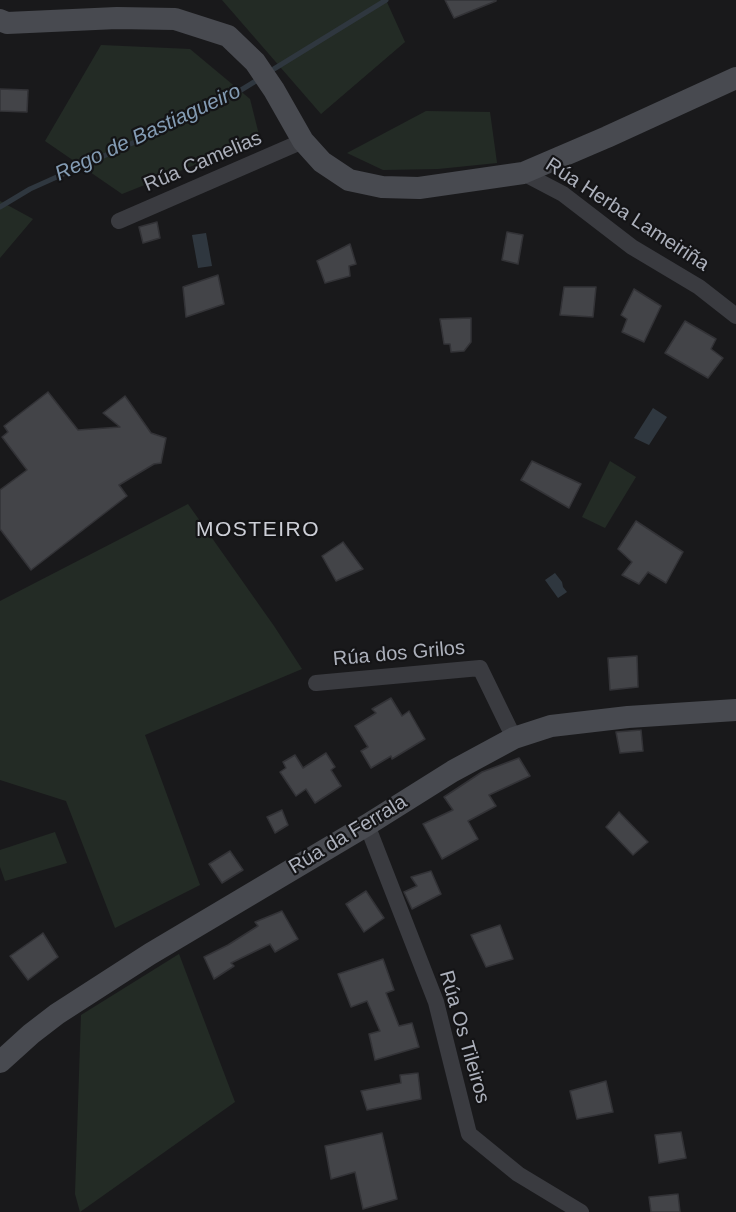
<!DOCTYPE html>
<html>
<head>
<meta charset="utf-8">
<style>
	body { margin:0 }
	canvas { display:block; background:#19191b }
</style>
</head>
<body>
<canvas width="736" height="1212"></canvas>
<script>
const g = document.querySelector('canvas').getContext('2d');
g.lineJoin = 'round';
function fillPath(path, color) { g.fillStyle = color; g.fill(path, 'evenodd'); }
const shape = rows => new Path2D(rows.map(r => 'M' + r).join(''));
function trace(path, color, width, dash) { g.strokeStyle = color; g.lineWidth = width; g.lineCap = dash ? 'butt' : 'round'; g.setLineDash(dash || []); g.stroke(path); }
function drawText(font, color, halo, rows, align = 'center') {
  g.font = font + ' Arial,sans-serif'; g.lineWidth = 4.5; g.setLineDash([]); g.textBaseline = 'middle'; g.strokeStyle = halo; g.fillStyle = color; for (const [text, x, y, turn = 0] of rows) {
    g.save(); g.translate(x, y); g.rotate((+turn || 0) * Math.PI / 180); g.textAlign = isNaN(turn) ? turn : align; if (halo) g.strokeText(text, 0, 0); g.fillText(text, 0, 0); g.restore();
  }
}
const green = shape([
	[222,0,386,0,405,42,321,114],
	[101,45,190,49,250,99,260,139,122,194,45,141],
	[426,111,490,112,497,163,438,169,383,170,347,153],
	[0,201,33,219,0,258],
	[610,461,636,477,605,528,582,517],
	[188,504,274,626,302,669,145,735,200,885,115,928,66,801,0,780,0,601],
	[55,832,67,863,5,881,0,867,0,850],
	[179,954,235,1102,80,1212,75,1194,81,1015]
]);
const water = shape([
	[206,233,212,266,198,268,192,235],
	[653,408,667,417,649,445,634,438],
	[555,573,562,582,563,587,567,592,558,598,545,580]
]);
const stream = shape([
	[269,72,386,0],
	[0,207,30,189,215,106,259,79]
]);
const building = shape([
	[445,0,496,0,496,1,454,18,445,0],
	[0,89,28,90,27,112,0,111,0,89],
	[157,222,160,238,143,243,139,227,157,222],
	[507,232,523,235,518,264,502,260,507,232],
	[350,244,356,264,349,266,350,276,325,283,317,261,350,244],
	[218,275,224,304,186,317,183,287,218,275],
	[564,287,596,287,593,317,560,315,564,287],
	[634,289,661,306,644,342,622,332,627,319,621,315,634,289],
	[471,318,471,342,464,351,451,352,450,344,444,344,440,319,471,318],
	[685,321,716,339,711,349,723,358,708,378,665,353,685,321],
	[48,392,78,430,120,427,103,413,125,396,151,433,166,438,161,463,154,464,119,485,127,496,31,570,0,529,0,490,27,470,2,437,8,432,4,426,48,392],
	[532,461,581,484,569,508,521,480,532,461],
	[636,521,683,552,666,583,648,572,639,584,622,575,632,562,618,549,636,521],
	[343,542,363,569,336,581,322,556,343,542],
	[637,656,638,687,610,690,608,658,637,656],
	[391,698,402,716,409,711,425,739,392,759,391,756,371,768,361,751,368,747,355,726,376,713,372,709,391,698],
	[641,730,643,751,620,753,616,732,641,730],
	[326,753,335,767,331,770,341,786,315,803,306,789,296,796,280,772,286,768,283,762,295,755,303,768,326,753],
	[519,758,530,776,489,795,496,806,468,821,478,839,442,859,423,824,453,810,444,797,482,772,519,758],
	[282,810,288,825,275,833,267,817,282,810],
	[619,812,648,842,633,855,606,827,619,812],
	[230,851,243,870,222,883,209,864,230,851],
	[431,871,441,894,412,909,404,892,417,886,411,877,431,871],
	[366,891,384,918,364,932,346,904,366,891],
	[282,911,298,939,275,952,270,944,231,963,234,966,214,979,204,957,228,945,258,926,255,922,282,911],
	[500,925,513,959,486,967,471,935,500,925],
	[43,933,58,957,28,980,10,956,43,933],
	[383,959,394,990,386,993,399,1026,412,1023,419,1047,375,1060,369,1034,380,1031,367,1001,351,1007,338,974,383,959],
	[418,1073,421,1099,367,1110,361,1091,401,1083,400,1075,418,1073],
	[606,1081,613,1112,577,1119,570,1091,606,1081],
	[681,1132,686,1158,659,1163,655,1135,681,1132],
	[382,1133,397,1199,363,1209,355,1172,331,1179,325,1146,382,1133],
	[678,1194,680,1212,651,1212,649,1197,678,1194]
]);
const street = shape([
	[523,173,563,194,632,247,699,287,736,316],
	[119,221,303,141],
	[316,683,480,668,514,738],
	[367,825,436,1002,469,1134,518,1174,581,1212]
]);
const secondary = shape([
	[0,20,7,23,117,18,175,19,228,36,255,62,274,90,303,141,322,162,349,180,382,187,419,188,523,173,607,137,736,78],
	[0,1062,31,1034,57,1014,150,954,367,825,453,771,514,738,551,726,628,717,736,710]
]);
const streetNames = [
	["Rúa Camelias",203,162,-23],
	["Rúa Herba Lameiriña",627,215,33],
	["Rúa dos Grilos",399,654,-5],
	["Rúa da Ferrala",348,835,-31],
	["Rúa Os Tileiros",464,1037,74]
];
const waterNames = [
	["Rego de Bastiagueiro",148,133,-25]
];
const neighbourhoodNames = [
	["MOSTEIRO",258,530]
];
fillPath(green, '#232b25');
fillPath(water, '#2f373f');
trace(stream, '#2f373f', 5);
fillPath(building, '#434448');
trace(building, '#333337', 1.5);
trace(street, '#3a3b40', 16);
trace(secondary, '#484a50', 22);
drawText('20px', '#acb0bb', '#141416', streetNames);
drawText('italic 21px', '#849cb4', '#141416', waterNames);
g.letterSpacing = '1.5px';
drawText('21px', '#cdcfd7', '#141416', neighbourhoodNames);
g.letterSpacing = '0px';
</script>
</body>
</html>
